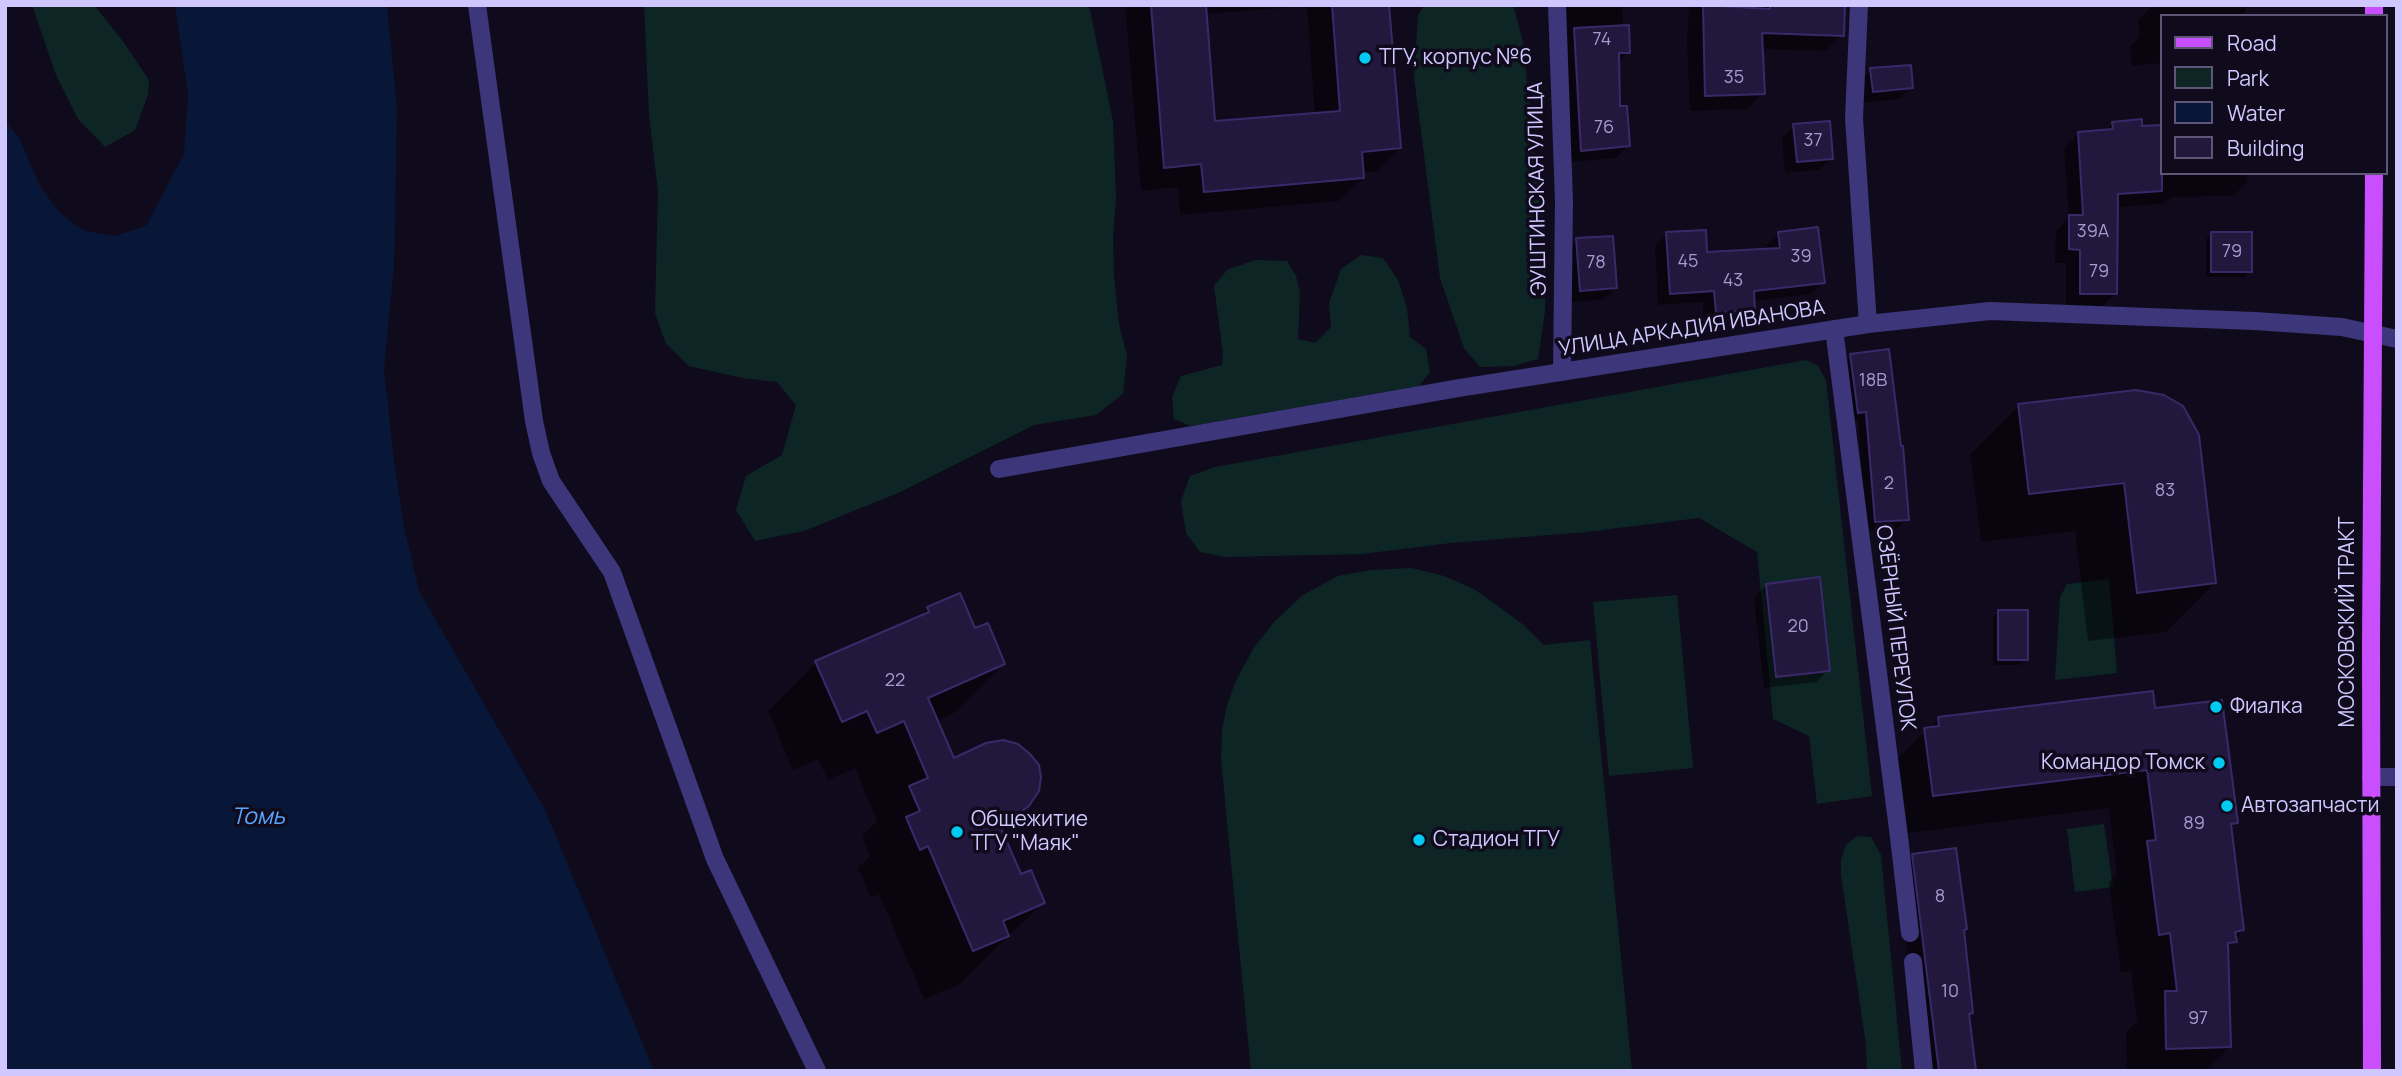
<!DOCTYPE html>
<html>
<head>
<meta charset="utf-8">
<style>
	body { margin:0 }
	#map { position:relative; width:2402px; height:1076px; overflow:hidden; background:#0f0b1c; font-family:Manrope,sans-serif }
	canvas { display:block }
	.frame { position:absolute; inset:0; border:7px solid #d1c7ff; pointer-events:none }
	.legend { position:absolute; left:2160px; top:14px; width:228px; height:161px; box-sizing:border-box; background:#0f0b1c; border:2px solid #5d5677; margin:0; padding:9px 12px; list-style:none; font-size:21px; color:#d1c7ff }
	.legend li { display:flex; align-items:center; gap:14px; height:35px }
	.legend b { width:35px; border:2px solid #5d5677 }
</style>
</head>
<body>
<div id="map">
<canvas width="2402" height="1076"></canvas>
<div class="frame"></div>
<ul class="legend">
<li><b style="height:9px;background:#c84efe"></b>Road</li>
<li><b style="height:19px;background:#0e2526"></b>Park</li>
<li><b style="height:19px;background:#081738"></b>Water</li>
<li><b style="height:19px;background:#22173d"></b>Building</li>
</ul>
</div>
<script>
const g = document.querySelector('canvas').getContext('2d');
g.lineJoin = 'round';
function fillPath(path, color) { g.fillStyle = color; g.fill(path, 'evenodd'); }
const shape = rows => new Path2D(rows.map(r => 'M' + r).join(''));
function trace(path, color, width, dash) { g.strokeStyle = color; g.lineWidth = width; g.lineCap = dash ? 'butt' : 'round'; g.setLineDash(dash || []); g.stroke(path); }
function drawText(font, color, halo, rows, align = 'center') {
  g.font = font + ' Manrope,sans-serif'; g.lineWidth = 7; g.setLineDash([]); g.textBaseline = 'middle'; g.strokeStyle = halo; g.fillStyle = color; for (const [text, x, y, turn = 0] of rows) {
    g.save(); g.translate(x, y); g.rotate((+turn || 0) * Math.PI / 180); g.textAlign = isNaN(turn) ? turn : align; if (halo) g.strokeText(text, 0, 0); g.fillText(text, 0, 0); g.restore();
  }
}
const green = shape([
	[32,5,94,5,122,40,149,80,148,95,135,130,105,147,78,119,56,75],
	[644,5,1087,5,1090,10,1113,121,1116,198,1113,235,1114,277,1119,324,1127,356,1123,394,1096,415,1034,425,898,493,804,531,755,541,736,510,746,476,782,455,796,405,777,382,742,378,689,366,666,344,655,313,658,192,649,114],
	[1424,5,1513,5,1523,42,1534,149,1542,203,1546,262,1545,311,1538,359,1514,366,1480,367,1464,348,1440,278,1414,77,1418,16],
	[1361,255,1383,258,1398,280,1407,308,1410,337,1426,349,1430,372,1419,386,1191,426,1174,419,1172,397,1181,376,1222,365,1223,353,1214,286,1227,270,1255,260,1287,261,1296,276,1300,292,1298,339,1315,343,1331,327,1329,303,1341,269],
	[1806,360,1818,366,1826,380,1872,796,1817,804,1809,736,1773,719,1757,552,1699,518,1586,532,1451,543,1362,554,1225,557,1200,552,1186,533,1181,501,1190,476,1215,467],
	[1411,568,1444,576,1474,589,1521,623,1544,645,1590,640,1632,1071,1251,1071,1221,759,1222,731,1227,705,1236,681,1253,649,1275,621,1303,595,1338,576,1371,570],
	[2109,579,2117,673,2055,680,2060,597,2067,584],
	[1677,595,1693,768,1609,776,1593,602],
	[2104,824,2113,887,2075,892,2067,829],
	[1857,836,1871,837,1881,855,1902,1071,1867,1071,1866,1044,1841,875,1841,859,1846,845]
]);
const water = shape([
	[175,5,387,5,397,109,394,266,384,369,394,461,404,527,419,591,545,810,654,1071,5,1071,5,121,19,138,40,186,59,212,84,231,115,236,146,226,184,154,188,94]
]);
const shadow = shape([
	[1125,5,1388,5,1400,148,1376,172,1362,173,1363,178,1339,201,1180,215,1178,187,1141,191],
	[1307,6,1315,115,1213,123,1205,14],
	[1563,5,1622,5,1623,27,1628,52,1617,63,1619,108,1628,146,1616,158,1570,162],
	[1689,5,1724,5,1724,9,1755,10,1755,5,1843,5,1842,35,1826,51,1761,49,1763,93,1747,109,1690,111,1687,42],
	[2179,5,2246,5,2246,11,2241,16,2162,16,2162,63,2132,66,2130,46,2140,37,2138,20,2150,8],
	[1871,70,1911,87,1899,99,1861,103,1859,82],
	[2113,123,2141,128,2162,153,2162,173,2247,173,2248,182,2233,196,2171,197,2164,204,2116,207,2115,294,2101,308,2066,308,2066,263,2055,263,2056,231,2069,218,2064,148,2079,133,2105,131],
	[1794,126,1832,158,1819,170,1785,173,1782,138],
	[2212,233,2250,271,2245,277,2206,277,2206,239],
	[1667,234,1705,254,1767,250,1766,246,1779,234,1823,282,1811,294,1753,301,1753,310,1741,322,1704,324,1703,302,1658,305,1655,246],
	[1577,240,1615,288,1603,300,1568,302,1564,252],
	[1851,355,1907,519,1898,528,1866,530,1858,420,1849,421,1842,364],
	[2136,392,2215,583,2166,632,2088,641,2075,531,1981,542,1970,455,2019,406],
	[1766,585,1828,670,1816,682,1764,688,1754,598],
	[928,608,974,631,1003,664,954,713,936,721,953,760,1032,800,1001,831,1020,877,1043,903,958,985,924,999,879,894,871,898,858,868,870,856,862,836,877,821,855,768,828,780,818,759,793,770,768,711,816,663,917,619],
	[1999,612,2026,659,2020,665,1993,665,1993,617],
	[2154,710,2236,823,2230,828,2243,930,2226,950,2229,1047,2206,1071,2127,1071,2126,1032,2137,1021,2131,971,2121,973,2109,882,2117,874,2109,808,1894,835,1886,769,1939,719],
	[1913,856,1962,931,1971,1012,1968,1016,1974,1071,1921,1071,1898,871]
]);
const building = shape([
	[1151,5,1206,5,1215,121,1340,111,1332,5,1389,5,1401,148,1362,152,1364,178,1204,192,1201,164,1164,168,1151,5],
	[1703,5,1770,9,1770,5,1845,5,1844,36,1762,33,1765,94,1705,96,1703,5],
	[1629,25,1630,53,1619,53,1620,106,1627,106,1630,146,1581,151,1574,28,1629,25],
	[1911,65,1913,88,1873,92,1870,68,1911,65],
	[2142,119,2142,126,2162,125,2162,191,2118,194,2117,294,2080,294,2080,250,2069,249,2069,215,2083,215,2078,132,2113,129,2112,122,2142,119],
	[1830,121,1833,159,1797,162,1793,124,1830,121],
	[1818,227,1825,283,1754,291,1755,310,1716,313,1714,291,1670,294,1666,232,1706,230,1707,252,1780,248,1778,232,1818,227],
	[2211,232,2252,232,2252,272,2211,272,2211,232],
	[1613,236,1617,288,1580,291,1576,238,1613,236],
	[1889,349,1901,446,1903,446,1909,520,1875,522,1866,412,1858,413,1850,354,1889,349],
	[2136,390,2164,395,2183,406,2199,435,2216,583,2137,593,2124,483,2029,494,2018,404,2136,390],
	[1820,577,1830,671,1776,677,1766,584,1820,577],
	[960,593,975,628,988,623,1005,664,928,698,954,758,986,743,1003,740,1018,744,1030,754,1039,765,1041,777,1039,791,1029,806,1021,812,997,819,1021,874,1031,870,1045,903,1003,921,1009,936,973,951,928,846,920,850,906,817,920,811,909,786,928,778,904,721,877,733,867,711,842,722,815,661,929,612,927,607,960,593],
	[1998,610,2028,610,2028,660,1998,660,1998,610],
	[2153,691,2155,708,2222,700,2238,823,2231,824,2244,930,2235,932,2237,942,2228,943,2231,1047,2166,1049,2165,991,2177,991,2170,933,2159,935,2147,841,2156,840,2147,770,1933,796,1924,728,1939,726,1938,717,2153,691],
	[1956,848,1967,929,1964,930,1973,1013,1969,1014,1976,1071,1939,1071,1912,854,1956,848]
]);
const minor = shape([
	[477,5,534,421,541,453,551,481,612,572,715,859,817,1071],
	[1557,5,1564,201,1562,372],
	[1859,5,1854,118,1868,324],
	[1834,329,1899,837,1910,933],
	[999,469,1459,388,1868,324,1990,311,2255,321,2342,327,2397,339],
	[2371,777,2397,777],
	[1913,962,1924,1071]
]);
const major = shape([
	[2374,5,2374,16],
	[2372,1071,2371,646,2374,173]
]);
const markers = [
	[1365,58,7,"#01c9f1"],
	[2216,707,7,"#01c9f1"],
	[2219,763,7,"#01c9f1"],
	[2227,806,7,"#01c9f1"],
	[957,832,7,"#01c9f1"],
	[1419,840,7,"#01c9f1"]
];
const numberNames = [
	["74",1602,40],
	["35",1734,78],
	["76",1604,128],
	["37",1813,141],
	["39А",2093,232],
	["79",2232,252],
	["39",1801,257],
	["45",1688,262],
	["78",1596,263],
	["79",2099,272],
	["43",1733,281],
	["18В",1873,381],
	["2",1889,484],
	["83",2165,491],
	["20",1798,627],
	["22",895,681],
	["89",2194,824],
	["8",1940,897],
	["10",1950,992],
	["97",2198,1019]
];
const poiNames = [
	["ТГУ, корпус №6",1379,58],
	["Фиалка",2230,707],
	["Командор Томск",2205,763,"right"],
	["Автозапчасти",2241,806],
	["Общежитие",971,820],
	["ТГУ \"Маяк\"",971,844],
	["Стадион ТГУ",1433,840]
];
const streetNames = [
	["ЭУШТИНСКАЯ УЛИЦА",1538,189,-91],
	["УЛИЦА АРКАДИЯ ИВАНОВА",1692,329,-9],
	["МОСКОВСКИЙ ТРАКТ",2348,622,-90],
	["ОЗЁРНЫЙ ПЕРЕУЛОК",1895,628,83]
];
const waterNames = [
	["Томь",258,818]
];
fillPath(green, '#0e2526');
fillPath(water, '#081738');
fillPath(shadow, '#0007');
fillPath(building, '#22173d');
trace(building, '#3a2969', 2);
trace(minor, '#3e367b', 18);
trace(major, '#c84efe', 18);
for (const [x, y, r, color] of markers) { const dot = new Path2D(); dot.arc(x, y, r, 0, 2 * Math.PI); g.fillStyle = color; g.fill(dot); trace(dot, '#0f0b1c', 2.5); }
drawText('18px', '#a59bce', null, numberNames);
drawText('21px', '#d1c7ff', '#0f0b1c', poiNames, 'left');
drawText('21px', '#d1c7ff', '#0f0b1c', streetNames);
drawText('italic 23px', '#55a5fe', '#0f0b1c', waterNames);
</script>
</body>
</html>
